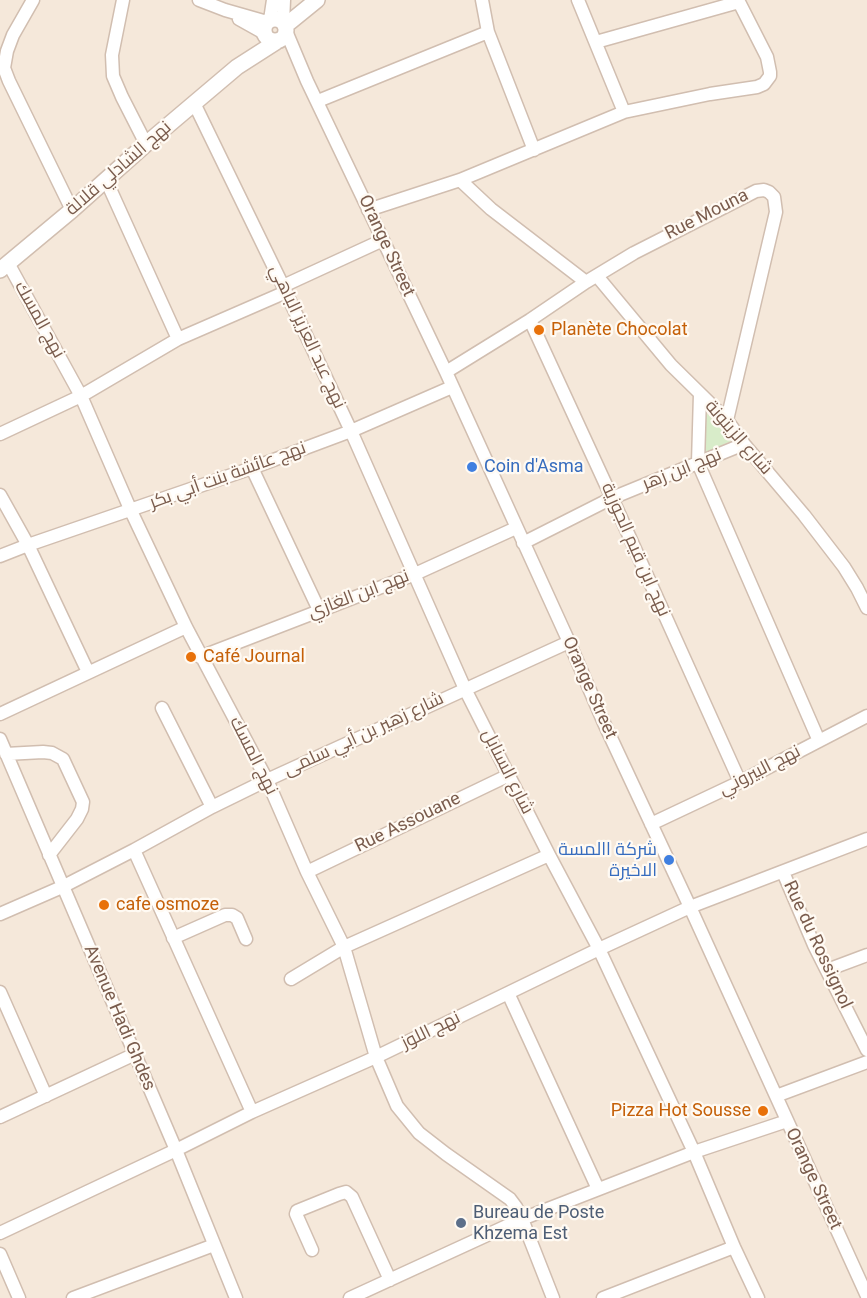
<!DOCTYPE html>
<html>
<head>
<meta charset="utf-8">
<style>
	body { margin:0 }
	canvas { display:block; background:#fdf6ec }
</style>
</head>
<body>
<canvas width="867" height="1298"></canvas>
<script>
const g = document.querySelector('canvas').getContext('2d');
g.lineJoin = 'round';
function fillPath(path, color) { g.fillStyle = color; g.fill(path, 'evenodd'); }
const shape = rows => new Path2D(rows.map(r => 'M' + r).join(''));
function trace(path, color, width, dash) { g.strokeStyle = color; g.lineWidth = width; g.lineCap = dash ? 'butt' : 'round'; g.setLineDash(dash || []); g.stroke(path); }
function drawText(font, color, halo, rows, align = 'center') {
  g.font = font + ' Roboto,Cairo,sans-serif'; g.lineWidth = 4.5; g.setLineDash([]); g.textBaseline = 'middle'; g.strokeStyle = halo; g.fillStyle = color; for (const [text, x, y, turn = 0] of rows) {
    g.save(); g.translate(x, y); g.rotate((+turn || 0) * Math.PI / 180); g.textAlign = isNaN(turn) ? turn : align; if (halo) g.strokeText(text, 0, 0); g.fillText(text, 0, 0); g.restore();
  }
}
const residential = shape([
	[0,0,867,0,867,1298,0,1298]
]);
const green = shape([
	[705,411,731,441,705,453]
]);
const minor = shape([
	[33,0,13,35,7,51,4,68,9,81,72,210],
	[123,0,112,55,113,76,122,97,146,144],
	[199,0,225,10,267,22],
	[482,0,488,32,534,150],
	[578,0,624,112],
	[239,19,264,33],
	[270,20,273,0],
	[283,23,284,0],
	[286,31,307,81,446,372,569,642,604,723,690,907,867,1296],
	[596,42,739,2],
	[318,101,488,32],
	[194,103,283,286,351,431,465,689,549,855,599,949,694,1152,734,1247,758,1298],
	[106,180,178,339],
	[460,180,491,209,586,282],
	[368,210,460,180,624,112,710,94,757,87,764,84,770,76,770,72,767,57,738,0],
	[8,263,81,396,131,511,186,627,267,780,307,872,344,947,376,1057,397,1106,419,1133,446,1154,510,1199,516,1207,522,1219,553,1298],
	[597,276,671,365,727,420,744,444,804,515,844,567,857,588,867,608],
	[283,286,383,240],
	[530,320,612,498,740,782],
	[446,372,530,320,586,282,634,253,756,191,764,190,769,192,774,197,776,212,727,420],
	[700,394,698,463,819,741],
	[0,434,81,396,178,339,286,292],
	[252,468,319,610],
	[0,495,28,545,88,672],
	[523,543,612,498,744,444],
	[0,556,28,545,252,468,351,431,452,387],
	[200,657,415,574,516,528],
	[162,708,212,807],
	[0,714,186,627],
	[0,739,176,1150,236,1298],
	[6,754,43,752,52,753,63,759,83,802,82,809,77,819,49,855],
	[651,824,740,782,867,716],
	[134,850,252,1112],
	[307,872,509,775],
	[783,872,814,945,867,1050],
	[0,914,62,887,134,850,212,807,267,780,569,642],
	[173,938,225,915,232,915,237,918,246,939],
	[827,970,867,955],
	[291,979,344,947,549,855],
	[0,992,46,1096],
	[508,993,598,1189],
	[776,1096,867,1062],
	[0,1117,135,1054],
	[0,1233,176,1150,252,1112,376,1057,599,949,690,907,867,839],
	[312,1250,296,1214,297,1211,339,1194,346,1192,352,1197,390,1280],
	[0,1254,19,1298],
	[73,1298,214,1245],
	[350,1298,522,1219,694,1152,787,1121],
	[603,1298,734,1247]
]);
const tertiary = shape([
	'264 30a11 11 0 1 1 22 0a11 11 0 1 1-22 0Z',
	[285,26,317,0],
	[0,270,72,210,146,144,237,67,276,42]
]);
const markers = [
	[539,330,6,"#e8710a"],
	[472,467,6,"#3f7fe0"],
	[191,657,6,"#e8710a"],
	[669,860,6,"#3f7fe0"],
	[104,905,6,"#e8710a"],
	[763,1111,6,"#e8710a"],
	[461,1223,6,"#5c6f8a"]
];
const streetNames = [
	["نهج الشادلي قلالة",119,169,-41],
	["Rue Mouna",707,215,-27],
	["Orange Street",386,246,65],
	["نهج المسك",39,320,61],
	["نهج عبد العزيز الباهي",307,337,65],
	["شارع الزيتونة",738,438,49],
	["نهج ابن زهر",682,470,-22],
	["نهج عائشة بنت أبي بكر",228,476,-20],
	["نهج ابن قيم الجوزية",635,550,66],
	["نهج ابن الغازي",359,595,-21],
	["Orange Street",589,688,66],
	["شارع زهير بن أبي سلمى",364,735,-25],
	["نهج المسك",253,756,63],
	["نهج البيروني",760,771,-27],
	["شارع السنابل",507,772,63],
	["Rue Assouane",408,823,-26],
	["Rue du Rossignol",817,945,65],
	["Avenue Hadi Ghdes",119,1018,67],
	["نهج اللوز",431,1031,-26],
	["Orange Street",813,1179,65]
];
const foodNames = [
	["Planète Chocolat",551,330],
	["Café Journal",203,657],
	["cafe osmoze",116,905],
	["Pizza Hot Sousse",751,1111,"right"]
];
const shopNames = [
	["Coin d'Asma",484,467],
	["شركة االمسة",657,850,"right"],
	["الاخيرة",657,871,"right"]
];
const serviceNames = [
	["Bureau de Poste",473,1213],
	["Khzema Est",473,1234]
];
fillPath(residential, '#f5e8da');
fillPath(green, '#d8ecc9');
trace(minor, '#d1beb0', 15);
trace(tertiary, '#d1beb0', 18);
trace(minor, '#fff', 12);
trace(tertiary, '#fff', 15);
for (const [x, y, r, color] of markers) { const dot = new Path2D(); dot.arc(x, y, r, 0, 2 * Math.PI); g.fillStyle = color; g.fill(dot); trace(dot, '#fffaf3', 2); }
drawText('18px', '#7a5c4d', '#fffaf3', streetNames);
drawText('18px', '#c56008', '#fffaf3', foodNames, 'left');
drawText('18px', '#366cbe', '#fffaf3', shopNames, 'left');
drawText('18px', '#4e5e75', '#fffaf3', serviceNames, 'left');
</script>
</body>
</html>
